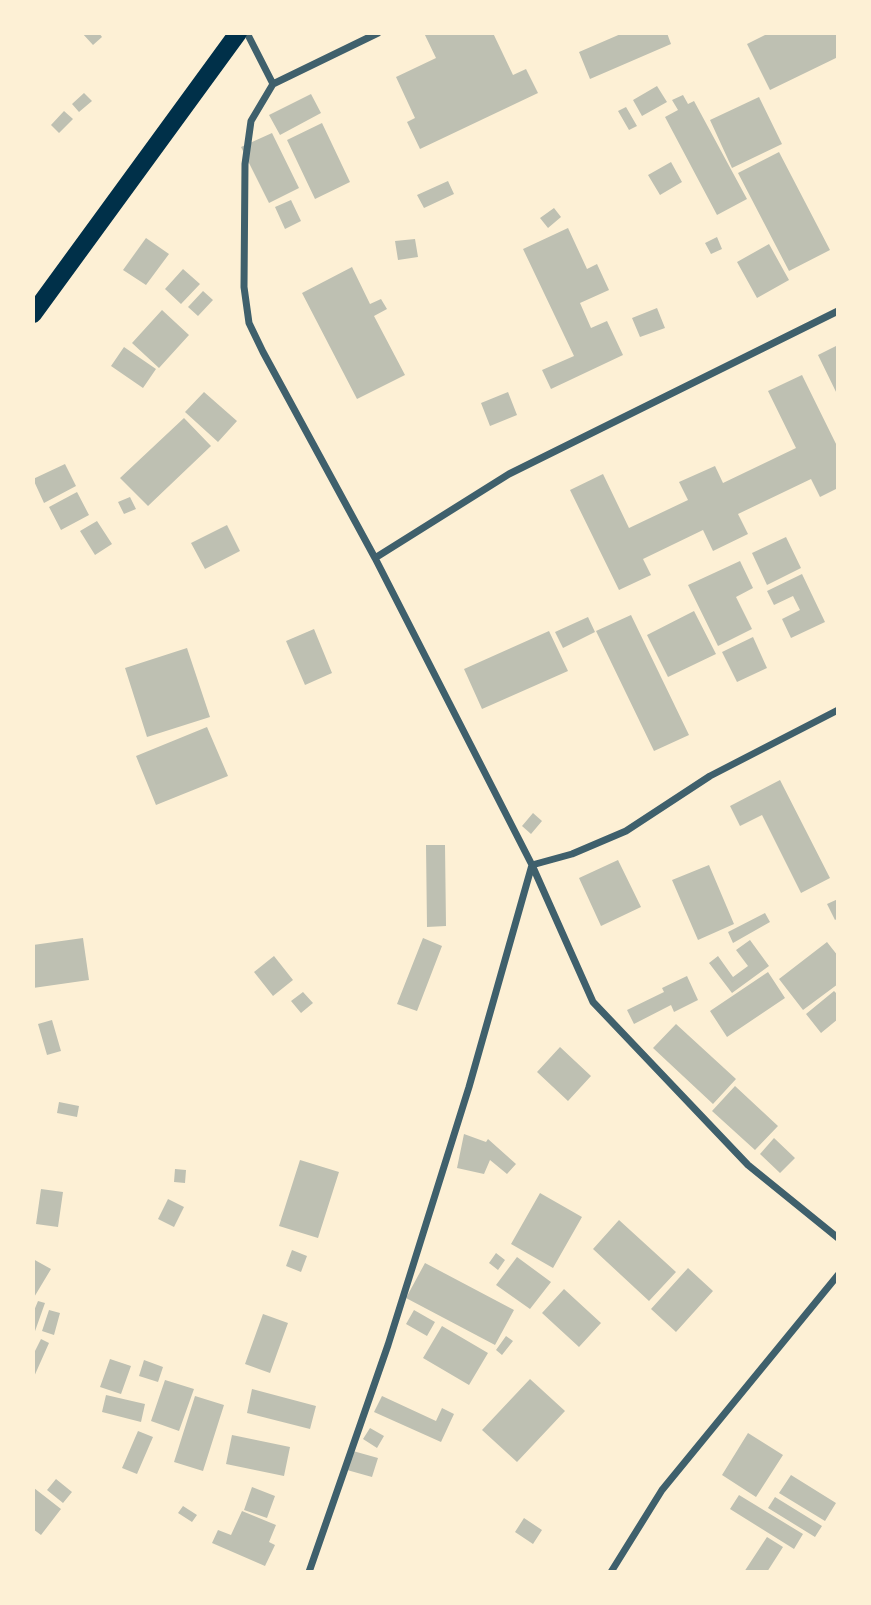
<!DOCTYPE html>
<html>
<head>
<meta charset="utf-8">
<style>
	body { margin:0 }
	#map { position:relative; width:871px; height:1605px; overflow:hidden; background:#fdf0d5; font-family:Cabin,sans-serif }
	canvas { display:block }
	.frame { position:absolute; inset:0; border:35px solid #fdf0d5; pointer-events:none }
</style>
</head>
<body>
<div id="map">
<canvas width="871" height="1605"></canvas>
<div class="frame"></div>
</div>
<script>
const g = document.querySelector('canvas').getContext('2d');
g.lineJoin = 'round';
function fillPath(path, color) { g.fillStyle = color; g.fill(path, 'evenodd'); }
const shape = rows => new Path2D(rows.map(r => 'M' + r).join(''));
function trace(path, color, width, dash) { g.strokeStyle = color; g.lineWidth = width; g.lineCap = dash ? 'butt' : 'round'; g.setLineDash(dash || []); g.stroke(path); }
const building = shape([
	[82,33,99,33,102,37,93,45],
	[424,33,493,33,513,75,526,69,538,93,420,149,407,122,415,118,396,77,436,58],
	[623,33,667,33,671,44,590,79,579,52],
	[769,33,838,33,838,57,770,90,747,44],
	[657,86,667,102,642,116,633,100],
	[84,93,92,101,79,112,72,104],
	[311,94,321,113,280,135,269,115],
	[683,95,688,104,694,101,747,199,717,215,665,117,678,110,672,100],
	[759,97,782,144,732,168,710,120],
	[626,107,637,126,629,130,618,111],
	[64,111,73,119,59,133,51,125],
	[322,123,350,182,315,199,287,140],
	[272,133,299,188,269,203,241,147],
	[779,152,830,250,789,271,738,173],
	[671,162,682,182,660,195,648,175],
	[448,181,454,194,424,208,417,195],
	[291,200,301,221,285,229,275,207],
	[554,208,561,217,548,228,540,218],
	[568,228,587,269,597,264,609,290,580,303,591,328,607,321,623,355,551,389,542,370,574,356,523,249],
	[717,237,722,249,711,254,705,243],
	[146,238,169,254,146,285,123,270],
	[415,239,418,257,398,260,395,241],
	[769,244,789,280,757,298,737,262],
	[352,267,370,304,381,299,387,309,374,316,405,375,357,399,302,293],
	[183,269,200,284,181,304,165,289],
	[203,291,213,300,198,316,188,307],
	[657,308,665,328,640,337,632,318],
	[162,310,189,335,159,368,132,343],
	[838,345,838,396,818,355],
	[124,347,156,369,143,388,111,366],
	[802,375,838,448,838,488,820,497,811,479,738,514,748,534,713,551,703,530,643,559,651,575,619,590,570,490,603,474,629,528,688,500,679,482,715,466,723,483,796,448,768,391],
	[204,392,237,421,218,442,185,412],
	[508,392,517,415,490,426,481,403],
	[184,418,211,446,148,506,120,478],
	[65,464,76,486,44,503,33,479],
	[77,492,89,515,61,530,49,507],
	[130,497,136,509,124,514,118,502],
	[97,521,112,544,95,555,80,531],
	[227,525,240,551,205,569,191,543],
	[786,537,801,568,767,585,752,553],
	[740,561,753,588,736,597,752,629,718,646,688,585],
	[802,574,825,622,791,638,782,619,800,610,793,596,774,605,767,591],
	[694,611,716,654,668,677,647,635],
	[631,615,689,735,654,751,596,631],
	[588,617,595,632,563,648,555,632],
	[314,629,332,673,305,685,286,641],
	[549,631,568,671,482,709,464,669],
	[753,637,767,668,737,682,722,652],
	[187,648,210,717,147,737,125,668],
	[207,727,228,776,156,805,136,756],
	[780,780,830,878,801,893,762,815,740,826,730,806],
	[533,813,542,821,531,834,522,826],
	[426,845,445,845,446,926,427,927],
	[618,860,641,907,601,926,579,878],
	[709,865,734,924,698,940,672,880],
	[838,899,838,918,835,920,827,904],
	[765,913,770,922,733,943,728,932],
	[83,938,89,980,33,988,33,945],
	[423,938,442,946,417,1011,397,1004],
	[750,940,769,966,732,993,709,963,718,956,733,977,748,966,736,950],
	[827,942,838,956,838,984,803,1010,779,979],
	[274,956,293,980,273,996,254,972],
	[768,972,785,998,727,1037,710,1011],
	[687,976,698,1000,674,1012,671,1005,634,1024,627,1010,664,992,662,988],
	[834,991,838,995,838,1019,821,1033,806,1014],
	[303,992,313,1003,301,1013,291,1001],
	[52,1020,61,1051,47,1055,38,1024],
	[676,1024,736,1079,713,1104,653,1048],
	[560,1047,591,1076,568,1101,537,1072],
	[735,1086,778,1126,755,1150,712,1111],
	[59,1102,79,1106,77,1117,57,1113],
	[464,1134,486,1142,488,1139,516,1164,507,1174,490,1160,484,1174,457,1168],
	[774,1138,795,1158,780,1173,760,1154],
	[300,1160,339,1172,318,1238,279,1226],
	[175,1169,186,1170,185,1183,174,1182],
	[41,1189,63,1192,58,1227,36,1224],
	[540,1193,582,1217,553,1268,511,1244],
	[168,1199,184,1207,174,1227,158,1219],
	[619,1220,676,1272,649,1301,593,1249],
	[292,1250,307,1256,301,1272,286,1266],
	[496,1253,505,1260,498,1270,489,1263],
	[517,1257,551,1282,530,1309,496,1285],
	[33,1259,51,1269,33,1299],
	[425,1263,514,1310,495,1345,406,1298],
	[688,1268,713,1291,676,1332,651,1309],
	[564,1289,601,1323,579,1347,542,1313],
	[38,1301,45,1303,34,1334,33,1313],
	[49,1310,60,1313,54,1335,42,1331],
	[414,1310,435,1322,427,1336,406,1324],
	[263,1314,288,1323,270,1373,245,1364],
	[442,1326,488,1353,469,1385,423,1358],
	[506,1336,513,1341,502,1355,496,1350],
	[41,1339,49,1343,33,1379,33,1355],
	[110,1359,131,1366,121,1394,100,1387],
	[144,1360,163,1367,158,1382,139,1376],
	[530,1379,565,1411,517,1462,482,1430],
	[165,1380,194,1389,179,1431,151,1421],
	[252,1389,316,1406,310,1429,247,1413],
	[106,1395,145,1404,141,1422,102,1412],
	[195,1396,224,1405,203,1471,174,1462],
	[382,1396,436,1421,442,1408,454,1414,441,1442,374,1412],
	[370,1428,384,1436,377,1448,363,1439],
	[138,1431,153,1437,137,1474,122,1468],
	[748,1433,783,1455,756,1497,722,1475],
	[232,1435,290,1447,284,1476,226,1464],
	[353,1451,378,1458,372,1477,347,1470],
	[791,1475,836,1503,825,1521,779,1493],
	[56,1479,72,1492,63,1503,47,1490],
	[252,1487,275,1496,267,1518,244,1510],
	[34,1488,61,1509,41,1535,33,1529],
	[739,1495,803,1534,794,1549,730,1509],
	[775,1497,822,1526,815,1537,768,1508],
	[183,1506,197,1515,192,1522,178,1513],
	[242,1511,276,1525,269,1542,275,1545,265,1566,212,1543,218,1530,231,1535],
	[524,1518,542,1530,533,1544,515,1532],
	[767,1537,783,1547,767,1572,744,1572]
]);
const minor = shape([
	[247,33,273,84,251,121,245,164,244,287,249,323,263,352,375,558,532,865,593,1002,748,1165,838,1238],
	[273,84,378,33],
	[375,558,509,474,838,311],
	[309,1572,388,1345,469,1087,532,865,572,854,626,831,710,776,838,710],
	[611,1572,662,1490,838,1275]
]);
const primary = shape([
	[33,314,238,33]
]);
fillPath(building, '#bec0b2');
trace(minor, '#3f606c', 7);
trace(primary, '#003049', 18);
</script>
</body>
</html>
